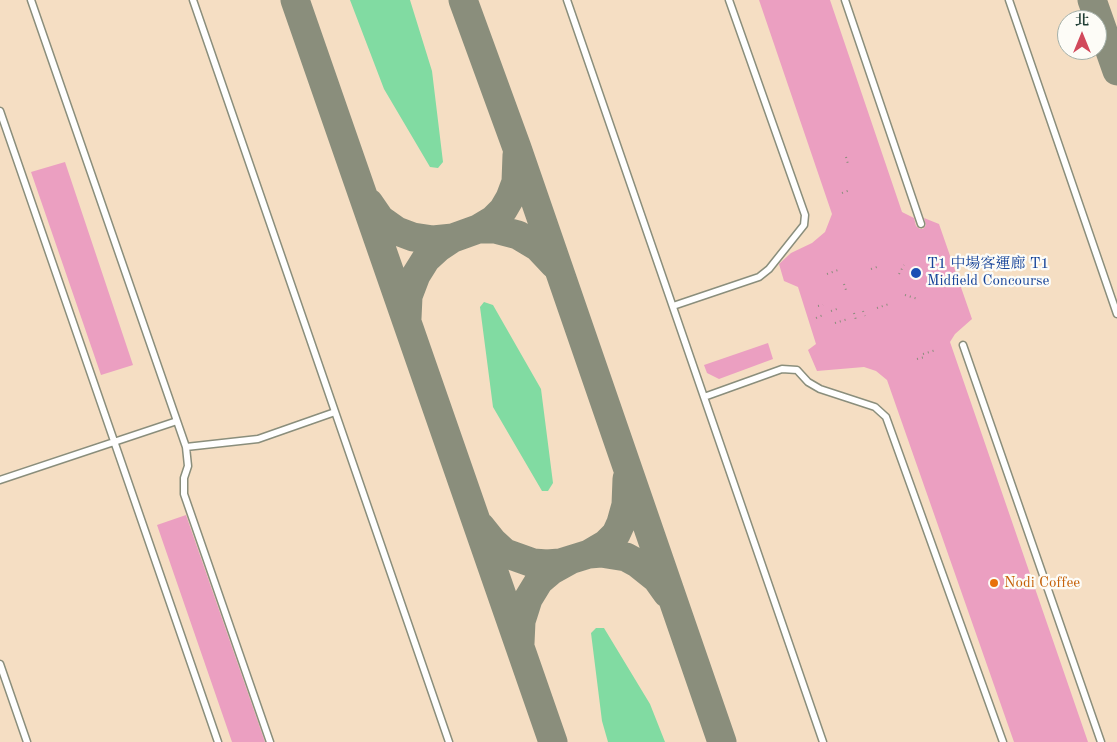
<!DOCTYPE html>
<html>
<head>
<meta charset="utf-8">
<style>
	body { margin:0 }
	#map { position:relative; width:1117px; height:742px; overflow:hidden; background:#f5dec3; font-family:"Old Standard TT","Noto Serif TC",serif }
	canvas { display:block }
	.north { position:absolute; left:1057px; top:10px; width:50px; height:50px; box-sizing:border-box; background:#fdfcf7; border:1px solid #a4b0a9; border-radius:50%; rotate:0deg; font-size:14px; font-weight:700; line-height:20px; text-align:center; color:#1f3d34 }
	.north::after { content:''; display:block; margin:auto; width:18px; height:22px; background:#d1495b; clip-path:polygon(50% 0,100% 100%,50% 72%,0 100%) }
</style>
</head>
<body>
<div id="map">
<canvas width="1117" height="742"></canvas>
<div class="north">北</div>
</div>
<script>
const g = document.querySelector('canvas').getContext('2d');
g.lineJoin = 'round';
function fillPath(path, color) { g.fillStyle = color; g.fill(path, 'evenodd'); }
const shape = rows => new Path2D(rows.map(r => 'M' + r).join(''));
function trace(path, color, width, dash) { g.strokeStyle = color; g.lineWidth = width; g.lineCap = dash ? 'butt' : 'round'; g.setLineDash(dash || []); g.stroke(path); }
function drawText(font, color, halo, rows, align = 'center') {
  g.font = font + ' "Old Standard TT","Noto Serif TC",serif'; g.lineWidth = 4.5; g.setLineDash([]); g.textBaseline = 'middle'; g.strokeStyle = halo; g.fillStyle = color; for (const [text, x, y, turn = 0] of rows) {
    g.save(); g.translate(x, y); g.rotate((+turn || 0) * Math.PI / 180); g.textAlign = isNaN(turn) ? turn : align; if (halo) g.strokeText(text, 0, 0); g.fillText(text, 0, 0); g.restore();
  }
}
const green = shape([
	[350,0,410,0,432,71,443,162,438,168,430,167,384,89],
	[484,302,493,305,541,389,553,483,548,491,542,491,493,407,480,307],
	[596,628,604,628,650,704,665,742,608,742,602,721,591,633]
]);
const taxiway = shape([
	[295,0,553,742],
	[463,0,517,148,722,742],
	[1092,0,1117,71],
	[369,203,380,219,397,231,413,237,433,240,453,238,478,229,493,220,503,210,510,198,516,182,517,155],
	[478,229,495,229,518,235,538,247,554,264],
	[407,318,408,296,416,275,426,259,438,248,453,238],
	[481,527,493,542,505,553,533,563,547,564,560,563,589,554,601,553,626,557,637,563,657,579,667,593],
	[589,554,606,544,616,534,621,523,626,505,627,479],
	[520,643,521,621,528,599,539,581,552,570,570,560]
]);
const building = shape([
	[759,0,830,0,902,212,914,218,916,226,920,229,923,229,926,225,924,218,939,224,972,319,955,334,950,342,1088,742,1014,742,887,380,876,371,864,367,817,371,808,350,816,344,798,287,784,281,779,264,791,253,812,243,825,232,832,214],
	[65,162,133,365,101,375,31,172],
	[768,343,773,359,719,379,707,373,704,365],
	[186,515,265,742,232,742,157,525]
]);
const path = shape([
	[846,157,848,164],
	[842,193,850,190],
	[871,269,877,267],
	[827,274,838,270],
	[899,274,904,265],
	[844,284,846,290],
	[905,295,918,299],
	[818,306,823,305],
	[877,308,889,304],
	[831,311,837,309],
	[863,311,865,316],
	[854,313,856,320],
	[816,318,823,315],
	[835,323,848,319],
	[923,354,936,350],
	[917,359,925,357]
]);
const service = shape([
	[31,0,186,447,188,466,184,478,184,494,270,742],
	[193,0,449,742],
	[567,0,823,742],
	[845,0,921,224],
	[1009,0,1117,314],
	[0,111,218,742],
	[673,306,759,277,769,269,804,225,805,215,729,0],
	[963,345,1101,742],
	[704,397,782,369,797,370,808,382,820,389,875,407,886,417,1003,742],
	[186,447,258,439,335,412],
	[0,480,177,421],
	[0,664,27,742]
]);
const markers = [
	[916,273,6,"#1a4fb4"],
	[994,583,5,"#e8710a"]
];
const transitNames = [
	["T1 中場客運廊 T1",927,264],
	["Midfield Concourse",927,281]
];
const foodNames = [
	["Nodi Coffee",1004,583]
];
fillPath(green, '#81dba2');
trace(taxiway, '#8a8e7c', 29);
fillPath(building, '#eb9fc1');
trace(service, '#8a8e7c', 9);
trace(path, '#8a8e7c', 2, [1, 4]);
trace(service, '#fff', 6);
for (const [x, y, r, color] of markers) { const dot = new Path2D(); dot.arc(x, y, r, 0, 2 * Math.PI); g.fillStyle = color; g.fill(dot); trace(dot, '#fdfcf7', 2); }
drawText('15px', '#164399', '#fdfcf7', transitNames, 'left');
drawText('15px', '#c56008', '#fdfcf7', foodNames, 'left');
</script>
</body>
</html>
